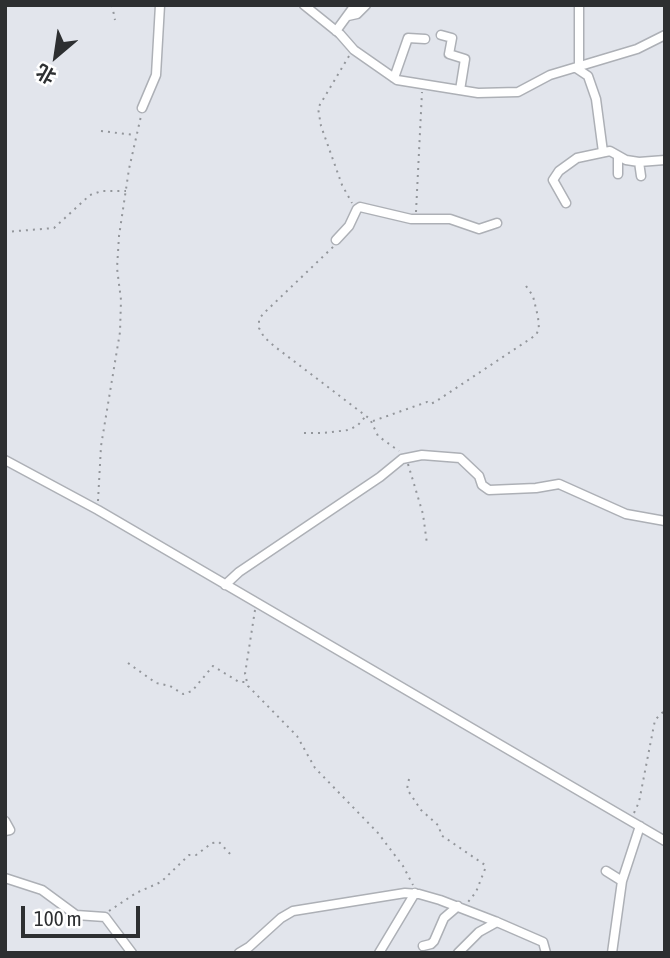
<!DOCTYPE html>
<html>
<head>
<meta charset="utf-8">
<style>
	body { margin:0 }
	#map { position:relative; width:670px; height:958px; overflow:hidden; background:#e2e5ec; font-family:"Asap Condensed","Noto Sans SC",sans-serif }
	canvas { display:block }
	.frame { position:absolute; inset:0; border:7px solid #2d2f31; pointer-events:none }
	.north { position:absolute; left:21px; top:21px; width:70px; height:70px; -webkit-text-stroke:5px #fff; paint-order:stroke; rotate:209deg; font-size:19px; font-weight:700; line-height:28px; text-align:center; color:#2d2f31 }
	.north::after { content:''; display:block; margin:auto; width:24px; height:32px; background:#2d2f31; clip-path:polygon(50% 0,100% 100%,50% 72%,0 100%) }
	.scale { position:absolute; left:21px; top:906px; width:119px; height:32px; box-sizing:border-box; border:4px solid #2d2f31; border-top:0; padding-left:9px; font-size:21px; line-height:24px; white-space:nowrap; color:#2d2f31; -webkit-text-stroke:5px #fff; paint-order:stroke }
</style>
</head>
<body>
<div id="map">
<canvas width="670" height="958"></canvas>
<div class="frame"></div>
<div class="north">北</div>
<div class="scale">100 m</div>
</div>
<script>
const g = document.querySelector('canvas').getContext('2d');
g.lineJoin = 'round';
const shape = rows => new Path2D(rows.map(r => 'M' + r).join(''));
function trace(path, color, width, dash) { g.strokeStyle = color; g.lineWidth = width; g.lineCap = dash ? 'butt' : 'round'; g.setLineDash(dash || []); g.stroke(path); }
const path = shape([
	[112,5,115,20],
	[349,56,318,108,321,126,342,185,352,203],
	[101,131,135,135],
	[416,212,422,92],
	[5,232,54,228,90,195,102,191,126,191],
	[333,247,264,313,259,319,259,328,264,337,274,346,370,419,378,436,399,451],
	[373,421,427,402,430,404,435,402,536,335,539,329,538,317,533,296,524,283],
	[304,433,322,433,349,430,358,425,365,417],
	[408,464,423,514,427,544],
	[98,501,101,446,120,332,121,300,117,268,119,236,129,169,141,116],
	[255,610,245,674,248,686,297,736,315,768,378,833,403,866,413,885],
	[128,663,156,683,170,686,183,694,192,691,213,666,239,682,246,682],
	[409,779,407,789,421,810,439,826,441,835,485,865,485,869,476,892,468,902],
	[634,813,639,802,655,720,665,710],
	[109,911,136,893,161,882,189,855,196,855,212,843,219,842,232,856]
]);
const minor = shape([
	[304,5,340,34,354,50,397,80,478,93,518,92,550,75,637,49,665,35],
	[348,16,357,14,366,5],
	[336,31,355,5],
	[441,35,452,38,449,54,465,59,460,90],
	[579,67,579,5],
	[576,68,588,76,596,99,603,152],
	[394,78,408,38,425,39],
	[142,108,156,75,160,5],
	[639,162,641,176],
	[618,174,618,156],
	[566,203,553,180,559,171,577,158,610,151,626,160,639,162,665,160],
	[336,240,349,226,357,209,360,207,411,219,450,219,479,229,497,223],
	[5,460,98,510,665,841],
	[225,585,239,572,380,477,402,459,422,455,460,458,479,476,482,485,489,490,536,488,559,484,626,514,665,521],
	[5,821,10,830,5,831],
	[606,871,622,881],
	[5,878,42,890,76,915,105,917,132,953],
	[423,946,431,944,434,941,444,918,458,906],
	[239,953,249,947,281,918,293,911,405,893,419,894,440,900,497,922,543,942,546,953],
	[379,953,415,893],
	[458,953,479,932,497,922],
	[612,953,622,881,640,826]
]);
trace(minor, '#adb0b6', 11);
trace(path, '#93969b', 2, [2, 5]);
trace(minor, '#fff', 8);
</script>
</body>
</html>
